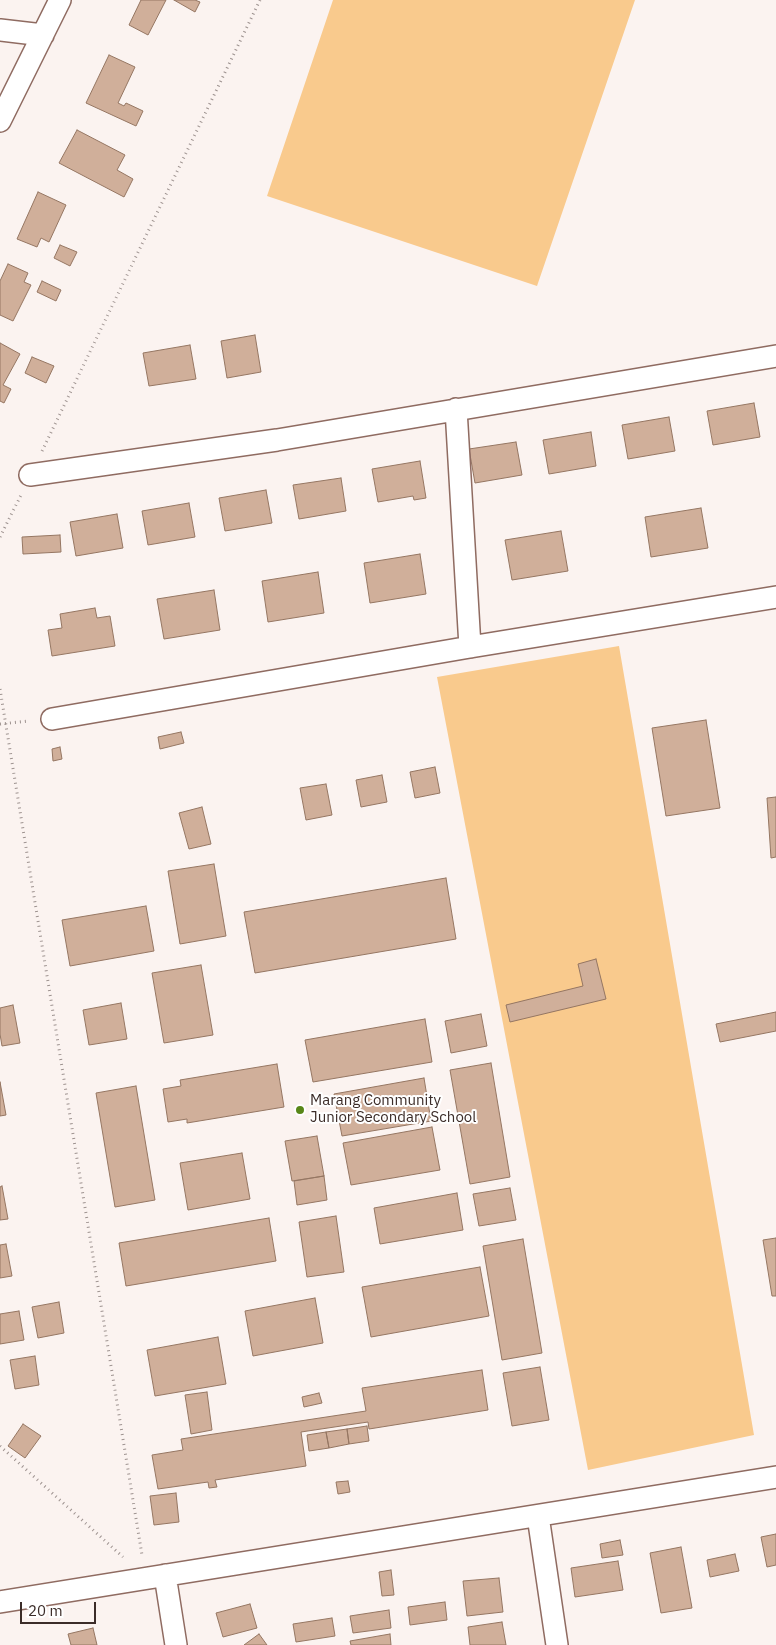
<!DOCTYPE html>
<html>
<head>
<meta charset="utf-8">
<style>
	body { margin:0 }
	#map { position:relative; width:776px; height:1645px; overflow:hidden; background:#fbf3f0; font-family:"IBM Plex Sans",sans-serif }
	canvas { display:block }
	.scale { position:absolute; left:20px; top:1602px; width:76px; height:22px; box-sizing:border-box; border:2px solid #3b2c28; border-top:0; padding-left:6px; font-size:15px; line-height:18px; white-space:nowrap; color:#3b2c28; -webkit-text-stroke:4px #fff; paint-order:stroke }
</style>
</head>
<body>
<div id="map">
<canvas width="776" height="1645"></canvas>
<div class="scale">20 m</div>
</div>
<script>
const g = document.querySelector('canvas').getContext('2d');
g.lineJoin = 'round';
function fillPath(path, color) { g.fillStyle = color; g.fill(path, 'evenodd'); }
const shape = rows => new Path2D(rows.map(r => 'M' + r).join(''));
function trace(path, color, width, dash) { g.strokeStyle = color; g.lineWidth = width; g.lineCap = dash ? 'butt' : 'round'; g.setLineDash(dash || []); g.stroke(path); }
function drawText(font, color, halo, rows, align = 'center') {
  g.font = font + ' "IBM Plex Sans",sans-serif'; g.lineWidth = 4; g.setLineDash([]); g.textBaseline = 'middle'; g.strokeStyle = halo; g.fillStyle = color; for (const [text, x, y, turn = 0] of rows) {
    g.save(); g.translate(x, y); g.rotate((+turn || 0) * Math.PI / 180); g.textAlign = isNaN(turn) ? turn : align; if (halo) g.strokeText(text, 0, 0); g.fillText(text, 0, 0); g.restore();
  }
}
const green = shape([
	[333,0,635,0,537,286,267,196],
	[619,646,754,1435,588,1470,437,677]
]);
const building = shape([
	[141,0,166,0,148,35,129,25,141,0],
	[174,0,195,0,200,2,195,12,174,0],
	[109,55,135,67,118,103,124,106,126,103,143,111,136,126,86,103,109,55],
	[77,130,125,155,117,170,133,179,124,197,59,163,77,130],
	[38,192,66,205,49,242,41,238,37,247,17,239,38,192],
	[60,245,77,252,70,266,54,258,60,245],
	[8,264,28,273,24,282,31,285,13,321,0,315,0,281,8,264],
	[42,281,61,290,56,301,37,292,42,281],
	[255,335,261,372,227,378,221,341,255,335],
	[0,343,20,354,3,385,11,389,4,403,0,401,0,343],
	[190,345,196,379,149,386,143,353,190,345],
	[32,357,54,366,46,383,25,373,32,357],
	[754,403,760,437,713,445,707,411,754,403],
	[669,417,675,451,628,459,622,425,669,417],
	[591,432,596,466,549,474,543,440,591,432],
	[516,442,522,475,475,483,469,449,516,442],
	[420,461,426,498,414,500,413,496,378,502,372,469,420,461],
	[341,478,346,511,299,519,293,485,341,478],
	[266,490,272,523,225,531,219,498,266,490],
	[189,503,195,537,148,545,142,511,189,503],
	[701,508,708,548,651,557,645,517,701,508],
	[117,514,123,548,76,556,70,522,117,514],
	[561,531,568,571,512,580,505,540,561,531],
	[60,535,61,552,23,554,22,537,60,535],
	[420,554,426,594,370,603,364,563,420,554],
	[318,572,324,613,268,622,262,581,318,572],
	[214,590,220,630,164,639,157,599,214,590],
	[95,608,97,618,110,616,115,646,52,656,48,630,62,628,60,614,95,608],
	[706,720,720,808,666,816,652,728,706,720],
	[181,732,184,743,160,749,158,737,181,732],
	[60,747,62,759,53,761,52,749,60,747],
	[435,767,440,793,415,798,410,772,435,767],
	[382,775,387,802,361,807,356,780,382,775],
	[326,784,332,815,306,820,300,788,326,784],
	[776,797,776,857,771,858,767,798,776,797],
	[202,807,211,844,189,849,179,813,202,807],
	[214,864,226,936,180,944,168,871,214,864],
	[446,878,456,939,255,973,244,912,446,878],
	[146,906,154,951,70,966,62,920,146,906],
	[596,959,606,999,510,1022,506,1005,583,986,578,964,596,959],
	[201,965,213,1035,164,1043,152,973,201,965],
	[121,1003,127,1039,89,1045,83,1010,121,1003],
	[13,1005,20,1043,2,1046,0,1034,0,1008,13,1005],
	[776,1012,776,1031,720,1042,716,1024,776,1012],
	[481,1014,487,1046,451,1053,445,1021,481,1014],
	[425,1019,432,1062,313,1082,305,1040,425,1019],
	[491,1063,510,1177,470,1184,450,1070,491,1063],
	[277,1064,284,1107,187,1123,187,1119,168,1122,163,1089,181,1086,180,1080,277,1064],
	[424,1078,431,1121,342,1136,334,1094,424,1078],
	[0,1082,6,1115,0,1116,0,1082],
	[136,1086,155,1200,115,1207,96,1093,136,1086],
	[432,1127,440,1170,351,1185,343,1143,432,1127],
	[317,1136,324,1176,292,1181,285,1141,317,1136],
	[242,1153,250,1199,188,1210,180,1163,242,1153],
	[324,1176,327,1200,297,1205,294,1181,324,1176],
	[2,1186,8,1219,0,1220,0,1187,2,1186],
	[510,1188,516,1220,479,1226,473,1194,510,1188],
	[457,1193,463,1230,380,1244,374,1208,457,1193],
	[336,1216,344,1272,307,1277,299,1222,336,1216],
	[269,1218,276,1261,126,1286,119,1243,269,1218],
	[776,1238,776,1296,772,1296,763,1240,776,1238],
	[523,1239,542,1353,502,1360,483,1246,523,1239],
	[6,1244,12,1276,0,1278,0,1245,6,1244],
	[480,1267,489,1316,371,1337,362,1287,480,1267],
	[315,1298,323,1343,253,1356,245,1311,315,1298],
	[59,1302,64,1333,38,1338,32,1307,59,1302],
	[19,1311,24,1340,0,1344,0,1314,19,1311],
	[218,1337,226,1384,155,1396,147,1350,218,1337],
	[35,1356,39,1385,15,1389,10,1360,35,1356],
	[540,1367,549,1420,512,1426,503,1373,540,1367],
	[482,1370,488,1410,369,1429,368,1422,301,1432,306,1466,215,1480,217,1487,209,1488,208,1482,158,1489,152,1455,183,1450,181,1439,366,1411,362,1388,482,1370],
	[207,1392,212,1430,191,1434,185,1395,207,1392],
	[319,1393,322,1403,304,1407,302,1397,319,1393],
	[23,1424,41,1436,25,1458,8,1446,23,1424],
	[367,1426,369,1441,349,1444,347,1429,367,1426],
	[347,1429,349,1444,329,1448,326,1432,347,1429],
	[326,1432,329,1448,309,1451,307,1435,326,1432],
	[348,1481,350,1492,338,1494,336,1482,348,1481],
	[176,1493,179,1522,154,1525,150,1496,176,1493],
	[776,1534,776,1565,767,1567,761,1537,776,1534],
	[620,1540,623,1555,602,1558,600,1544,620,1540],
	[681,1547,692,1608,661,1613,650,1553,681,1547],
	[735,1554,739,1571,710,1577,707,1560,735,1554],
	[618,1561,623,1590,575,1597,571,1568,618,1561],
	[391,1570,394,1595,382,1596,379,1572,391,1570],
	[499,1578,503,1612,467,1616,463,1581,499,1578],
	[445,1602,447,1620,410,1625,408,1607,445,1602],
	[250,1604,257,1628,223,1637,216,1613,250,1604],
	[389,1610,391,1628,353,1633,350,1616,389,1610],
	[332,1618,335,1636,296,1642,293,1624,332,1618],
	[502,1622,506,1645,470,1645,468,1627,502,1622],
	[93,1628,97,1645,71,1645,68,1634,93,1628],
	[259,1634,267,1645,244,1645,259,1634],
	[390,1634,391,1645,351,1645,350,1641,390,1634]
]);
const path = shape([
	[42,451,260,0],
	[0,537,21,495],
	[0,689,142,1555],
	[0,724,29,721],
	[0,1446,123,1557]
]);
const minor = shape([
	[0,30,43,35],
	[0,121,60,0],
	[456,409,470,647],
	[30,475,277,440,776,356],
	[52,719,470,647,776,597],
	[538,1516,557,1645],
	[165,1575,176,1645],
	[0,1602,776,1477]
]);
const markers = [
	[300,1110,5,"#588617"]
];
const poiNames = [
	["Marang Community",310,1101],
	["Junior Secondary School",310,1118]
];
fillPath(green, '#f9ca8d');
fillPath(building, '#d0af9a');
trace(building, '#957662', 1);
trace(minor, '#8f6b61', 24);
trace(path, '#9e9390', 3, [1, 4]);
trace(minor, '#fff', 21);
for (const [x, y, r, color] of markers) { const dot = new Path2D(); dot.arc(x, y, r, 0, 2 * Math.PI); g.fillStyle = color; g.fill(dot); trace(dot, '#fff', 2); }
drawText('15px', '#3b2c28', '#fff', poiNames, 'left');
</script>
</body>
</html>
